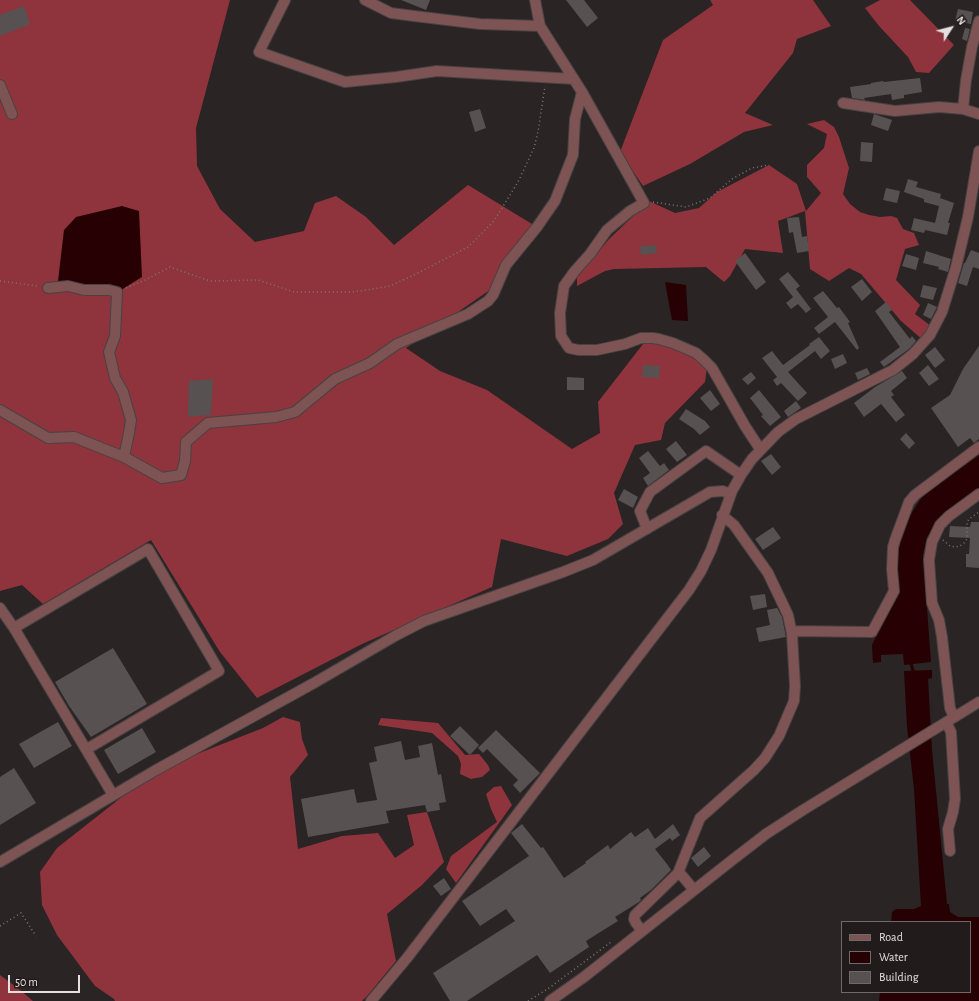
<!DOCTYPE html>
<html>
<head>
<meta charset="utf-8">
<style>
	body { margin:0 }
	#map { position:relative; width:979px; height:1001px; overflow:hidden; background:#2a2424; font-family:"Alegreya Sans",sans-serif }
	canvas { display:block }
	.legend { position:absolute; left:841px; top:921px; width:130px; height:72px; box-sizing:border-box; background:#211b1b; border:1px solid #6f6a6a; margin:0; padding:5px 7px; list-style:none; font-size:12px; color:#e5e1e0 }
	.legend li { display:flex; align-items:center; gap:8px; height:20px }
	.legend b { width:20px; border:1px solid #6f6a6a }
	.north { position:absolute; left:931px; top:8px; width:40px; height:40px; -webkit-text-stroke:3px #211b1b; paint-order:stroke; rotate:54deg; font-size:11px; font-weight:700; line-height:16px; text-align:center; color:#e5e1e0 }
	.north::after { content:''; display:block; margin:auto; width:14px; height:18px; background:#e5e1e0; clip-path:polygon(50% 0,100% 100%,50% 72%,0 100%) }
	.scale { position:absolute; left:8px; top:975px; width:72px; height:18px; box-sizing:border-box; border:2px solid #e5e1e0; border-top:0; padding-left:5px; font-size:12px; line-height:14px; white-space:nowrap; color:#e5e1e0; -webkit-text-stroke:3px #211b1b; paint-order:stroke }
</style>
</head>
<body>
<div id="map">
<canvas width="979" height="1001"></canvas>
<ul class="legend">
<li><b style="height:5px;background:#7d5354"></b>Road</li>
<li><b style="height:11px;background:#260003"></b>Water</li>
<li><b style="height:11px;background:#585151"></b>Building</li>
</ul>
<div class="north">N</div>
<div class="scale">50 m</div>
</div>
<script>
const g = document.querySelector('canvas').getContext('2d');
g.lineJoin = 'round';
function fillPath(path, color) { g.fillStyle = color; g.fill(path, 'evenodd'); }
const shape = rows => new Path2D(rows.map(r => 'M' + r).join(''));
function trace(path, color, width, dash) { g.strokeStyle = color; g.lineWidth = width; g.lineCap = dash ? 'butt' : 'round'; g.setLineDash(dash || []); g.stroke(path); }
const forest = shape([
	[0,0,230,0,196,128,197,166,220,209,255,242,304,231,315,203,336,196,366,217,394,245,468,185,537,227,497,285,406,348,440,371,487,390,572,449,600,433,598,402,643,344,673,341,707,367,705,382,665,423,661,440,635,445,614,493,623,524,608,539,567,556,501,539,492,587,362,644,257,698,220,652,151,540,43,604,22,585,0,591],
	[710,0,813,0,831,26,797,39,793,53,745,113,773,125,744,132,690,164,643,186,620,152,663,40,713,5],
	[880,0,910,0,954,45,929,73,916,72,908,57,879,26,865,8],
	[824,120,834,127,839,137,849,168,843,194,850,204,860,212,869,215,880,217,891,216,897,218,903,229,914,233,919,245,905,249,896,280,920,305,915,314,931,326,923,340,901,321,861,274,849,268,829,281,810,269,805,211,778,221,783,253,745,249,730,276,724,282,706,267,614,269,605,271,577,286,577,277,609,239,649,201,675,213,699,208,717,192,769,165,797,184,806,211,821,193,807,177,807,165,824,148,827,134,807,124],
	[283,717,300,722,302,739,308,755,290,777,298,849,342,836,378,833,395,858,414,845,407,815,427,812,444,862,422,885,387,914,396,961,368,995,362,1001,115,1001,114,999,95,986,57,935,42,905,40,872,57,848,156,770,263,728],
	[381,718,438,723,465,755,479,754,488,765,490,770,482,777,471,779,460,774,461,764,458,756,432,733,378,725],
	[501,786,512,805,456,883,446,869,451,856,497,822,491,809,486,794,494,787],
	[0,975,20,990,33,1001,0,1001]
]);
const water = shape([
	[122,206,139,211,142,277,121,290,58,281,64,230,76,217],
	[665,282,686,285,688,321,672,320],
	[979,455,979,489,954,506,937,523,927,537,923,555,931,662,904,665,903,654,881,655,881,662,873,663,872,645,898,592,897,559,901,536,909,517,922,497,938,483],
	[932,670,932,678,928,679,932,750,947,904,949,904,950,912,958,917,979,917,979,1001,879,1001,880,992,970,992,970,922,891,922,892,912,896,909,914,909,921,906,914,789,907,727,904,671]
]);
const stream = shape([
	[910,660,914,674]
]);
const building = shape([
	[401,0,430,0,426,10],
	[566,0,584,0,598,18,587,27],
	[24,6,30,24,0,36,0,15],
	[958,9,973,12,971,24,955,21],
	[965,28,970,29,967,41,962,39],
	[920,78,922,92,904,95,904,98,892,100,891,94,864,98,865,100,852,98,850,87,871,84,871,83,883,81,884,82],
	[480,109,486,128,475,132,469,112],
	[874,114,892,120,888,131,871,125],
	[861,142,873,143,872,162,860,161],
	[908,179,918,182,916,187,941,194,940,198,954,203,948,223,950,223,947,235,925,230,924,233,911,230,914,218,935,223,939,206,924,202,924,199,904,192],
	[886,188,900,191,897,203,883,200],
	[799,217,802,237,807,236,809,251,797,253,793,232,789,233,787,218],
	[656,245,657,253,641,255,640,246],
	[971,250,979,253,979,269,973,267,967,286,958,283,964,263,965,263],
	[926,251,951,259,948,272,938,269,939,267,923,263],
	[745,253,766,282,756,290,735,261],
	[906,254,919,258,916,270,902,266],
	[788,272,800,286,796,289,811,309,806,313,798,304,791,309,786,303,793,297,779,279],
	[862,279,872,292,862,301,851,287],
	[923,285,937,288,933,300,920,297],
	[823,291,837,308,839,307,850,322,848,323,859,348,857,350,835,322,819,334,814,328,828,317,813,298],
	[886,302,892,310,889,312,910,339,912,336,916,341,909,349,884,367,880,362,900,347,875,311],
	[928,303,937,307,931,319,923,315],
	[819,337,830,351,821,359,815,351,788,372,807,393,798,401,781,383,777,386,773,380,777,377,762,358,772,351,783,365,810,345,809,344],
	[979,346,979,439,974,443,970,438,958,447,931,408,950,395,963,369],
	[935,347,945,360,935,368,925,355],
	[843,354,847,363,835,369,831,359],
	[643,365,660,366,659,378,642,377],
	[928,365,939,379,929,386,919,373],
	[867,368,870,374,858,380,855,373],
	[902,371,907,378,891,391,894,395,891,397,905,415,896,422,881,404,864,417,854,403,875,387],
	[751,372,756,378,748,385,742,379],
	[567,377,584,378,584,390,567,390],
	[213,379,211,415,188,417,189,381],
	[710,390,720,404,711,411,700,398],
	[759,390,781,417,770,426,761,416,763,415,750,398],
	[796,401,801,408,788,417,784,411],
	[686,409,705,421,710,427,700,435,694,429,679,419],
	[906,433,915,443,909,449,900,439],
	[676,441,687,455,677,462,666,449],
	[648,451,660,466,664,463,669,470,648,486,643,478,650,473,639,458],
	[771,454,781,467,772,475,761,461],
	[624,489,638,497,633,508,618,500],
	[971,522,979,522,979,568,966,567,966,554,969,554,970,538,949,537,950,526,970,527],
	[773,527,781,538,763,550,755,539],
	[765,594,767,607,753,610,750,596],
	[777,608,782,617,786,637,759,642,756,628,770,625,767,610],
	[113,648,147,704,91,737,69,706,55,682],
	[58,722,72,746,34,768,19,744],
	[460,726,479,745,470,755,450,736],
	[142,728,156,752,118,774,104,750],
	[496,730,540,773,520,793,513,785,518,780,487,749,483,753,478,748],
	[401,741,405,760,420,757,418,746,432,743,438,775,441,774,446,802,439,803,440,810,427,812,425,805,386,811,389,823,308,837,301,799,354,789,357,803,377,800,369,763,377,761,374,747],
	[14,768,36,803,0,825,0,777],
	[522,824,541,848,543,847,564,878,586,863,585,862,608,845,610,849,631,832,635,837,648,828,655,839,673,824,680,835,672,841,670,838,655,849,667,864,671,870,651,890,640,898,641,900,639,902,615,917,618,921,586,941,589,947,550,973,537,955,467,1001,450,1001,433,973,515,921,506,909,480,926,462,901,529,856,511,833],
	[704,847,711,856,698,867,691,858],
	[444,878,451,889,441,896,433,886]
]);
const path = shape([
	[653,202,686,207,710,198,732,179,752,168,769,165],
	[0,281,38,286],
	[126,288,145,280,170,267,210,281,258,280,294,292,354,292,390,286,418,273,468,247,494,221,518,182,534,148,538,132,545,86],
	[943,540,950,546,955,547,960,546,964,543,967,539,967,522,969,519,979,512],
	[0,926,21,913,36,936],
	[528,1001,549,988,611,942]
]);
const minor = shape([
	[285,0,259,52,345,82,396,77,437,71,574,79],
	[365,0,391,13,414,16,480,24,540,26],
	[535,0,540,26,582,92,644,203,630,211,607,230,590,254,574,272,564,286,560,313,561,336,569,348,578,350,597,350,625,344,641,338,653,338,659,339,673,343,696,353,703,359,712,368,745,426,760,449],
	[0,85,12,114],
	[843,103,895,111,939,107,963,109,979,114],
	[963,109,966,80,972,47,979,21],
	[48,288,68,286,84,290,109,290,117,292,115,336,109,352,115,378,123,392,131,420,129,433,124,457],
	[0,410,48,438,74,437,124,457,162,478,181,475,185,461,186,442,208,423,276,417,295,412,335,379,370,363,397,344,468,314,488,301,493,295,506,265,537,227,555,201,573,155,575,119,582,92],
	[647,529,640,511,650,492,706,451,741,475],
	[0,608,14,628,113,795],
	[14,628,148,549,219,671,87,749],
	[792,631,872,632,894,591,892,569,893,547,895,540,909,502,915,495,979,447],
	[954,717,950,708,942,637,939,620,932,603,929,560,932,542,940,525,949,516,979,494],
	[946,722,951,732,955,799,953,812,948,829,950,851],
	[0,862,156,770,314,683,395,636,424,621,563,572,593,560,710,492,723,491,730,494],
	[679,872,694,890],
	[642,931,636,923,634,919,635,915,678,873,700,818,754,770,765,758,779,736,794,701,795,686,792,634,788,615,768,573,734,525,722,515],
	[371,1001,407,958,689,590,701,571,711,550,732,491,741,475,752,459,778,432,796,419,893,370,913,354,930,335,942,312,956,267,968,217,979,151],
	[550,1001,584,977,731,861,766,834,803,810,979,702]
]);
fillPath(forest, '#8f343c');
fillPath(water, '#260003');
trace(stream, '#260003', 3);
fillPath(building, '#585151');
trace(minor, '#484242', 12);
trace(path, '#7c7777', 1.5, [1, 3]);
trace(minor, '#7d5354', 10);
</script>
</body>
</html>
